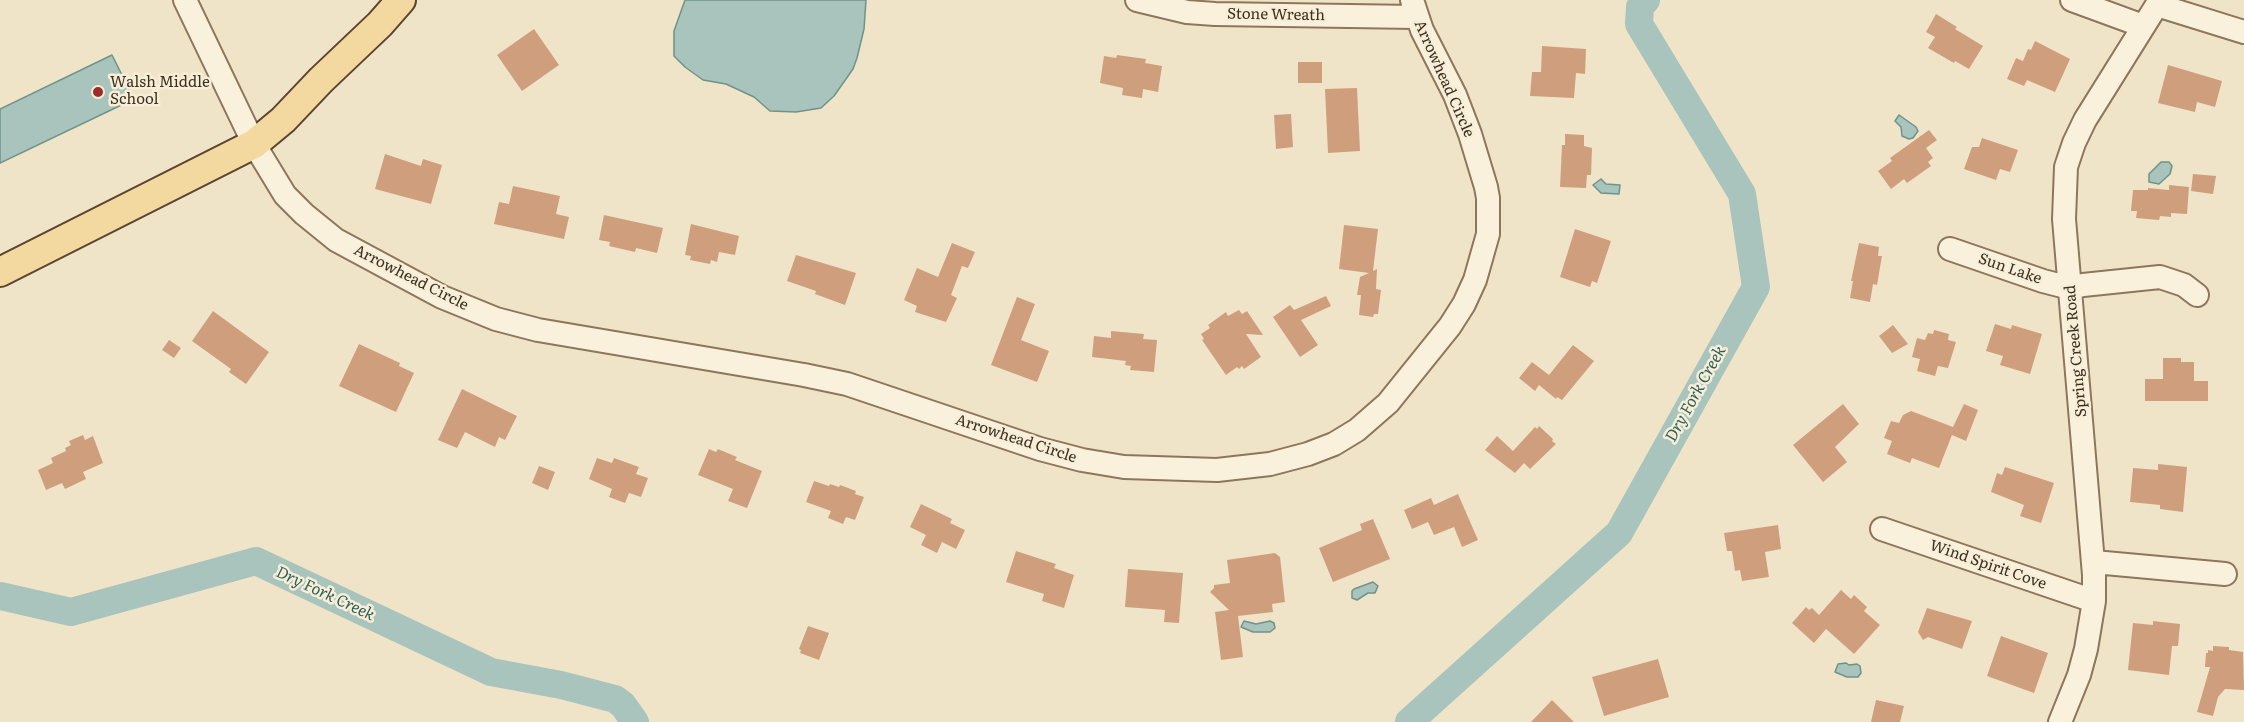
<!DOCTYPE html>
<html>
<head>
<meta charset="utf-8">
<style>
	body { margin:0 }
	canvas { display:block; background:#f0e4c8 }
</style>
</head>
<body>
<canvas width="2244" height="722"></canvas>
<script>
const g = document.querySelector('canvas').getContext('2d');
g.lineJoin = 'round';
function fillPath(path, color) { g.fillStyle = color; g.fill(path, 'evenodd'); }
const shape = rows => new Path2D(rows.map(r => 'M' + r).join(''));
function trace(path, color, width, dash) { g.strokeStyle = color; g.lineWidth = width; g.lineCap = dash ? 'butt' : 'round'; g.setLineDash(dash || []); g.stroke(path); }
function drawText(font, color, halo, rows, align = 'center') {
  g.font = font + ' Literata,serif'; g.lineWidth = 5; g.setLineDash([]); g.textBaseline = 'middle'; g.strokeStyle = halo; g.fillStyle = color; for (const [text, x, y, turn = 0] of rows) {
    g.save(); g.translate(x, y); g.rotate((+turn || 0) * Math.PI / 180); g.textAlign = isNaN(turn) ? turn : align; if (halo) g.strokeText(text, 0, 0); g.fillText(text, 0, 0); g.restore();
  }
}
const water = shape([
	[685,0,866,0,864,29,857,58,853,69,834,96,821,108,796,112,770,111,754,97,726,84,703,80,685,67,674,56,674,31,685,0],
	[112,55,134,99,0,163,0,109,112,55],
	[1899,115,1916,127,1918,131,1913,138,1909,139,1902,136,1901,127,1895,121,1899,115],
	[2161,162,2169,162,2172,166,2170,174,2159,184,2149,182,2149,174,2161,162],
	[1601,179,1606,184,1620,185,1619,194,1601,193,1593,185,1601,179],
	[1373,582,1378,586,1375,593,1368,593,1357,600,1352,598,1352,591,1354,589,1373,582],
	[1244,621,1256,624,1270,621,1274,623,1275,628,1270,632,1253,632,1241,627,1244,621],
	[1846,663,1849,665,1857,664,1860,666,1861,673,1858,677,1847,677,1835,672,1838,664,1846,663]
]);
const river = shape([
	[0,596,71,612,256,561,491,672,561,685,615,699,623,705,635,722],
	[1409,722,1619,533,1756,287,1742,194,1639,24,1640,7,1646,0]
]);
const building = shape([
	[1936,14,1957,27,1955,29,1983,46,1969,69,1955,61,1954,63,1928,48,1935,37,1926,32],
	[534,29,559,65,522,91,497,55],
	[2035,41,2070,59,2055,92,2027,80,2024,86,2007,79,2016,58,2023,61,2028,49,2031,50],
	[1542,46,1586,49,1585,74,1576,73,1574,98,1530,96,1532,72,1541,72],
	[1117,55,1146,59,1145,63,1162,66,1158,92,1143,89,1142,98,1122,95,1123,88,1100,83,1104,56,1116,58],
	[1298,62,1322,62,1322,83,1298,83],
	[2168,65,2222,81,2215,107,2197,102,2195,112,2158,103],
	[1357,88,1360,151,1328,153,1325,89],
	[1291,114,1293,147,1276,149,1274,115],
	[1929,130,1937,140,1926,148,1933,158,1928,162,1931,166,1907,183,1904,179,1891,189,1878,171,1892,161,1890,158],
	[1565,134,1584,135,1584,146,1592,148,1591,175,1587,175,1586,188,1560,187,1562,145,1565,145],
	[1982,138,2018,150,2010,172,2000,169,1996,180,1964,169,1972,147,1979,147],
	[385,154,421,166,423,159,442,165,431,204,375,189],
	[2193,174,2216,176,2213,194,2191,191],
	[2169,185,2189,187,2187,214,2171,213,2171,217,2160,216,2159,220,2136,218,2137,211,2131,211,2133,190,2148,190,2148,188,2169,190],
	[513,186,560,196,556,214,569,217,564,239,494,224,499,202,509,204],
	[604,215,663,228,657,253,636,248,635,252,609,246,610,242,599,240],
	[691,224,739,236,735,255,719,252,717,262,711,260,710,264,690,260,691,256,685,255],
	[1344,225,1378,229,1373,271,1377,269,1376,289,1381,290,1378,314,1374,314,1373,317,1359,315,1361,295,1357,295,1360,277,1369,273,1339,269],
	[1575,229,1611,241,1597,283,1592,281,1590,287,1560,277],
	[952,243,975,252,968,268,962,266,951,295,957,298,946,322,915,312,917,306,904,300,917,268,938,277],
	[1859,243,1879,247,1878,256,1882,256,1877,285,1873,284,1870,302,1850,298,1853,281,1851,281],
	[796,255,856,273,845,305,815,294,816,291,787,281],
	[1326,296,1331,306,1301,320,1318,345,1300,357,1273,317,1290,305,1294,310],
	[1017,297,1035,304,1021,340,1049,351,1037,382,991,365],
	[1239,310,1242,314,1247,311,1263,335,1246,334,1261,357,1244,369,1242,366,1239,369,1237,367,1226,375,1202,340,1204,339,1201,334,1210,328,1208,325,1226,312,1228,316],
	[213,311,269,352,246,384,229,372,231,369,192,341],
	[1995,324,2011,329,2012,325,2042,334,2030,374,2000,365,2003,356,1986,351],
	[1893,325,1908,344,1892,353,1879,336],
	[1934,330,1949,334,1948,340,1956,342,1948,368,1938,366,1935,376,1917,371,1920,359,1912,357,1917,338,1925,340,1928,333,1933,334],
	[1111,331,1144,334,1143,339,1157,340,1154,372,1130,370,1131,366,1125,365,1126,361,1092,357,1094,336,1111,338],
	[169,340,181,348,174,358,162,350],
	[359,344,400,363,399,366,414,373,396,412,339,386],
	[1573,345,1594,361,1562,400,1557,397,1556,399,1539,385,1535,391,1519,378,1532,362,1549,375],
	[2163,358,2181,358,2181,362,2194,362,2194,381,2208,381,2208,401,2145,401,2145,379,2163,379],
	[462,389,517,416,505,440,499,437,495,447,465,432,457,448,438,440],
	[1843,404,1859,424,1835,447,1847,462,1823,482,1793,445],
	[1964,404,1978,410,1966,441,1952,435,1939,468,1912,458,1910,463,1887,454,1892,441,1884,438,1891,421,1899,423,1903,415,1911,411,1953,427],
	[1539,426,1553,439,1552,441,1556,444,1530,469,1524,463,1515,473,1485,450,1497,436,1513,451,1535,427,1537,429],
	[83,435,85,440,93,436,103,463,83,472,86,479,65,489,62,483,46,490,38,470,53,463,51,458,66,451,65,448,71,445,69,441],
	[709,449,716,452,718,449,737,457,735,460,762,471,747,508,728,501,733,489,698,475],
	[597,458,612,463,614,458,639,467,636,474,648,478,641,497,629,493,625,503,609,497,612,489,589,479],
	[2158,464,2187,467,2183,512,2160,509,2160,505,2130,502,2133,468,2158,470],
	[539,466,555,472,548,490,532,483],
	[2005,467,2054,483,2041,523,2020,516,2024,505,1991,492,1997,473,2002,475],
	[814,481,829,486,830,484,839,487,840,485,856,491,855,494,864,497,855,520,846,517,843,524,828,518,831,511,806,502],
	[1458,494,1478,540,1462,547,1454,527,1434,535,1428,522,1412,529,1404,510,1431,498,1434,505],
	[921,504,952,519,950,523,965,530,956,549,942,542,937,553,921,545,926,535,910,527],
	[1373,519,1390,559,1333,582,1319,548,1362,530,1360,524],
	[1778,525,1781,549,1765,552,1769,577,1742,581,1740,570,1735,571,1732,551,1727,551,1724,533],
	[1016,551,1056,564,1054,568,1074,575,1064,608,1042,601,1044,594,1006,582],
	[1275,553,1280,557,1285,602,1272,604,1273,612,1238,616,1243,657,1221,660,1215,612,1229,610,1210,592,1214,588,1214,585,1230,583,1227,560],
	[1128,569,1183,573,1179,623,1164,622,1165,610,1125,607],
	[1841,590,1851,599,1854,595,1867,607,1864,611,1880,625,1854,654,1826,629,1814,643,1792,623,1806,607,1809,610,1812,608,1819,615],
	[1927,608,1972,621,1962,649,1928,637,1923,640,1918,632],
	[2153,621,2180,624,2178,646,2172,646,2169,675,2128,670,2133,623,2153,625],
	[808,626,829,633,819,660,800,653,801,650,799,649],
	[2001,636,2048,653,2034,693,1987,676],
	[2213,646,2229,647,2229,650,2243,652,2244,690,2225,689,2218,697,2213,716,2197,712,2210,667,2205,667,2206,653,2208,653,2208,650,2213,651],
	[1658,659,1669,697,1604,716,1592,677],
	[1552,700,1574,722,1531,722],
	[1876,700,1904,706,1900,722,1871,722]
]);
const minor = shape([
	[185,0,254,144,285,195,304,214,336,240,442,297,496,319,538,330,804,375,847,384,1040,449,1082,460,1124,467,1217,470,1270,464,1308,454,1334,444,1357,430,1388,403,1450,326,1464,304,1475,280,1488,234,1488,198,1486,187,1470,134,1455,95,1422,30,1412,0],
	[1137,0,1187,12,1215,14,1416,17],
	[2072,0,2143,26],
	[2157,5,2244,32],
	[1950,249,2043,281,2070,288,2083,285,2160,277,2184,285,2197,295],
	[1882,529,2094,601],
	[2094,562,2225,574],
	[2060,722,2079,675,2086,649,2094,601,2094,575,2064,219,2066,167,2074,143,2085,120,2160,0]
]);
const major = shape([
	[0,272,254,144,283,120,321,80,380,24,401,0]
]);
const markers = [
	[98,92,6,"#9e2a2b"]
];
const streetNames = [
	["Stone Wreath",1276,15,1],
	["Arrowhead Circle",1444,79,66],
	["Sun Lake",2010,269,19],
	["Arrowhead Circle",411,278,27],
	["Spring Creek Road",2076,351,-95],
	["Arrowhead Circle",1016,439,18],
	["Wind Spirit Cove",1988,565,19]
];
const poiNames = [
	["Walsh Middle",110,83],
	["School",110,100]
];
const waterNames = [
	["Dry Fork Creek",1696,394,-61],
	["Dry Fork Creek",325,594,25]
];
fillPath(water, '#a9c4bc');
trace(water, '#6f938a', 1.5);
trace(river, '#a9c4bc', 28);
fillPath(building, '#cf9f7d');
trace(minor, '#8d765c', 26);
trace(major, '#5b4430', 32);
trace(minor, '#faf1dc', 22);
trace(major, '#f3d9a0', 28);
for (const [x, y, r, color] of markers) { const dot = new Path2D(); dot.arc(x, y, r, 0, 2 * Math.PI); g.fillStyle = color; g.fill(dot); trace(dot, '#f7eed8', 2); }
drawText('15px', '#3d2e20', '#f7eed8', streetNames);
drawText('15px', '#3d2e20', '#f7eed8', poiNames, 'left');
drawText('italic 16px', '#2f5d5a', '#f7eed8', waterNames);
</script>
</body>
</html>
